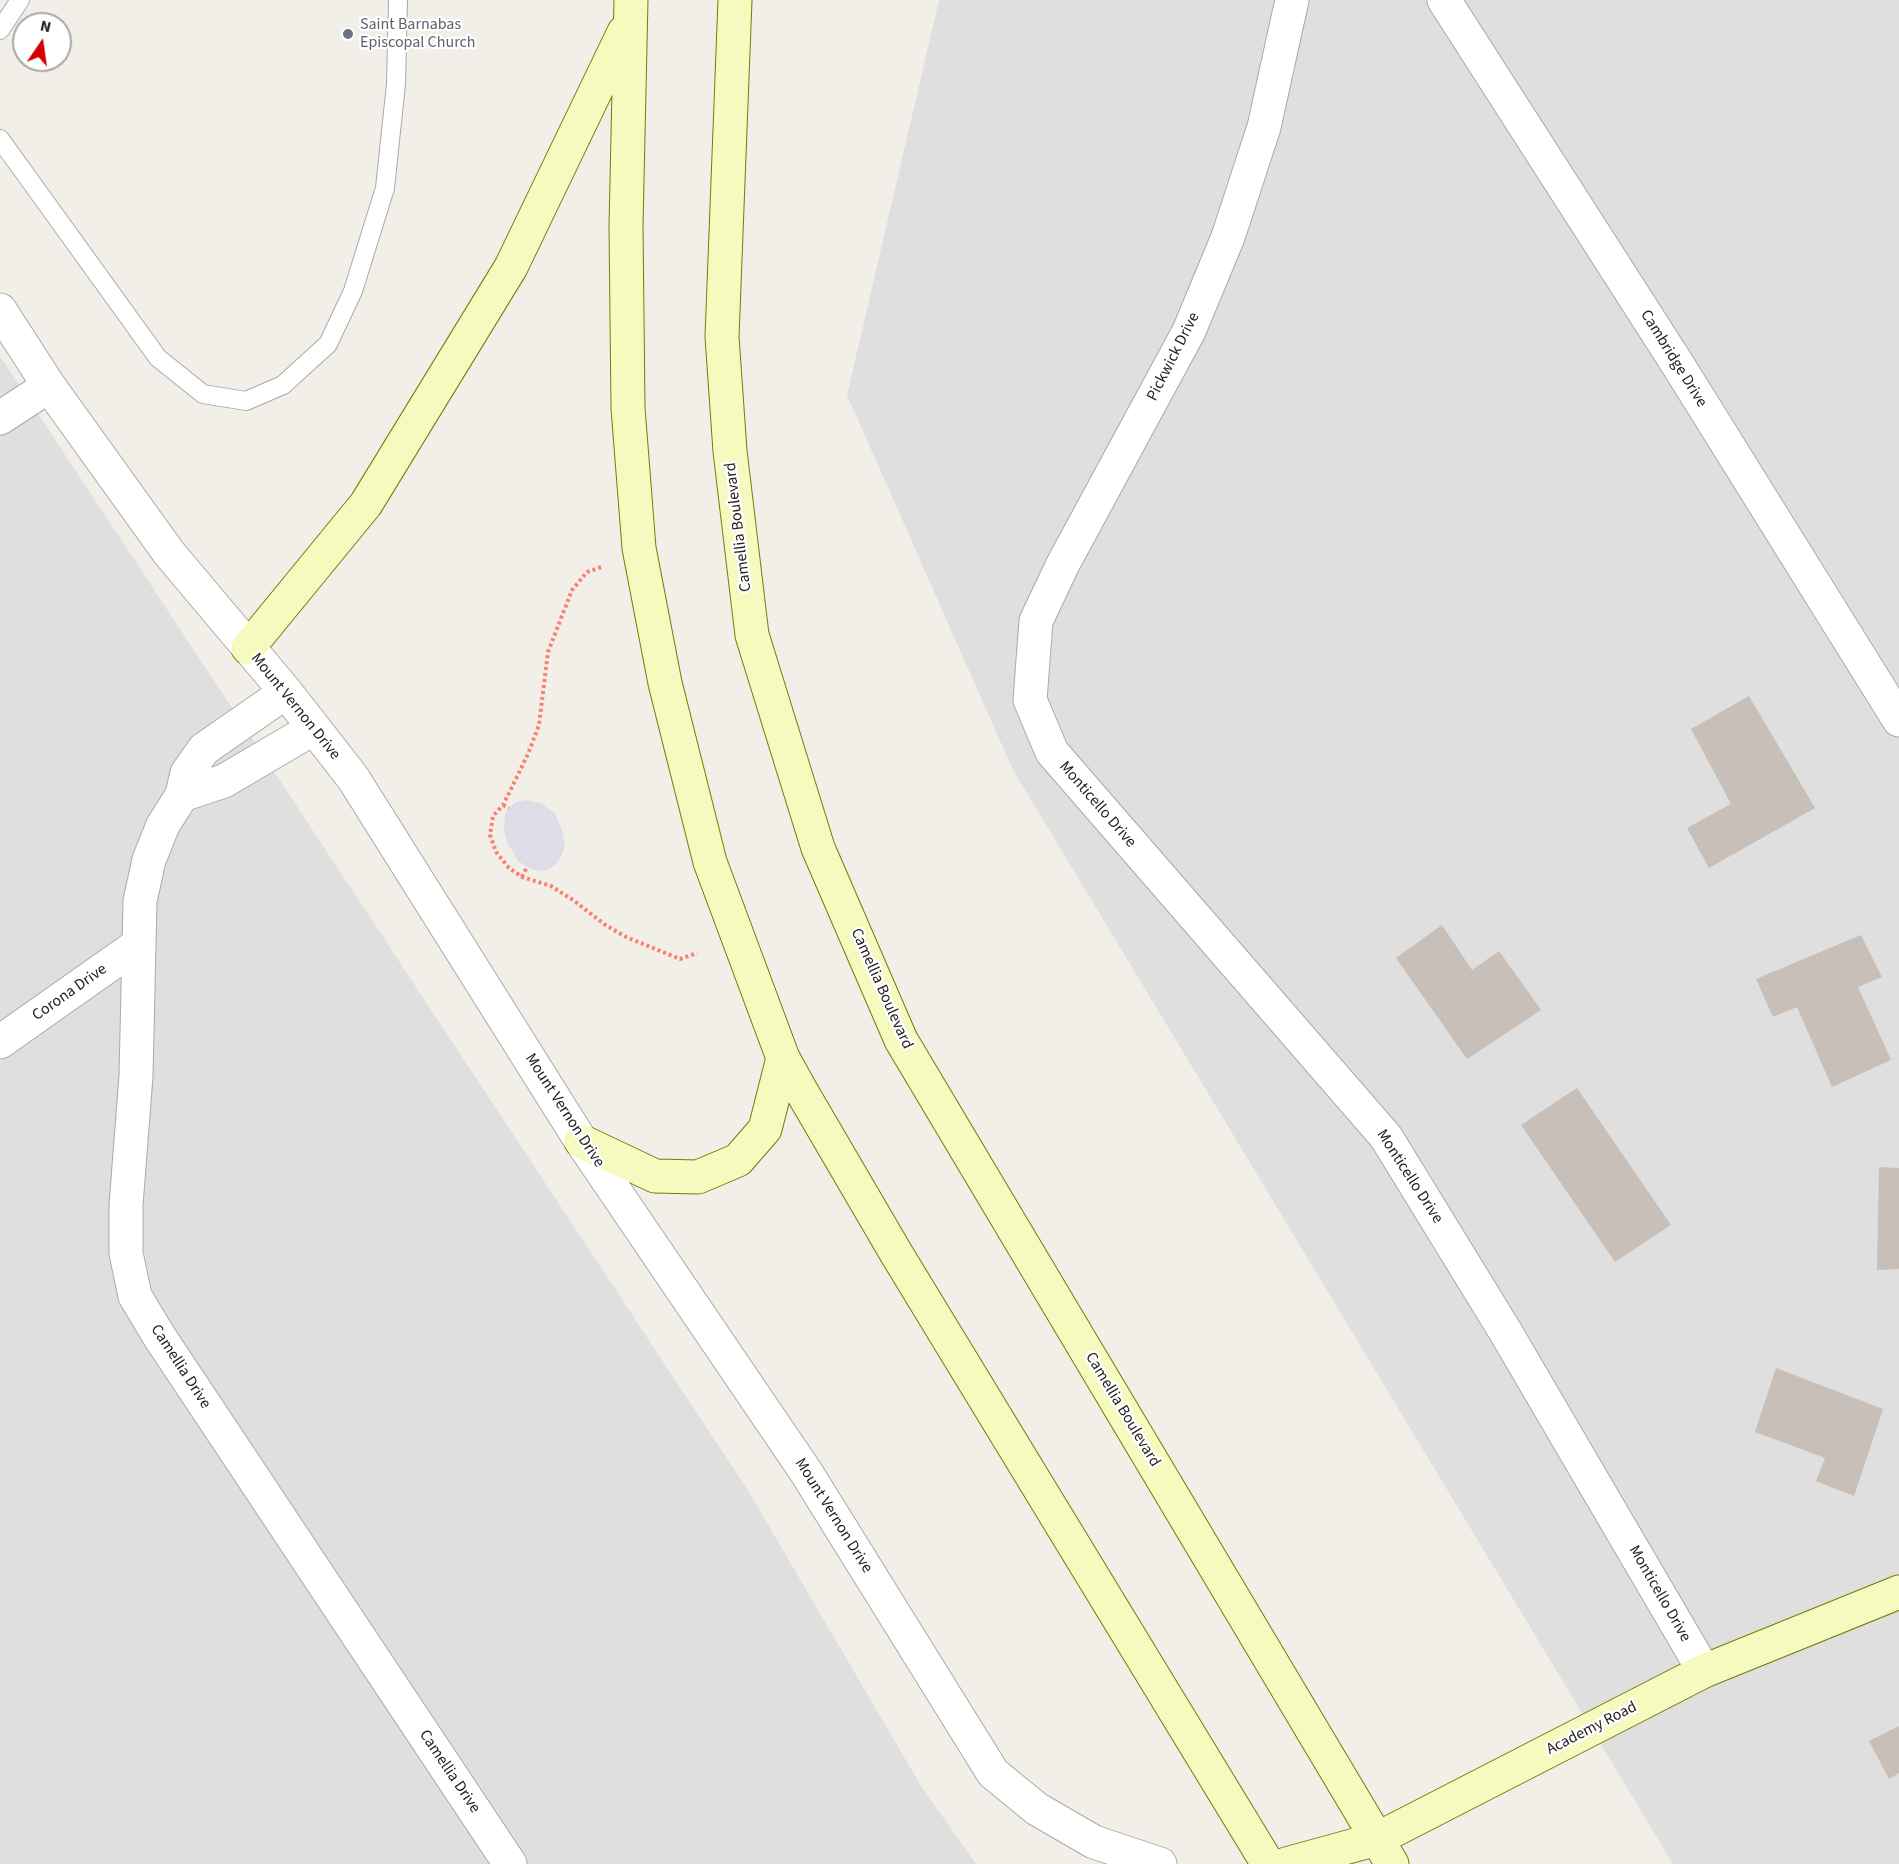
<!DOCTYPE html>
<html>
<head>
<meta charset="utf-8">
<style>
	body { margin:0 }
	#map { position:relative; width:1899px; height:1864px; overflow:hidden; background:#f2efe9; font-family:"Source Sans 3",sans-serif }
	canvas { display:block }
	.north { position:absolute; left:12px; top:12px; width:60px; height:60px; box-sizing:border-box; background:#fff; border:2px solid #a7a7a7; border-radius:50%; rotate:13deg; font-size:16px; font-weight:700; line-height:24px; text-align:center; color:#222 }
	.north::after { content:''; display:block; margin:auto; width:21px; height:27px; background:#d40000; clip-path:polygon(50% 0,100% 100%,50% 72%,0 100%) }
</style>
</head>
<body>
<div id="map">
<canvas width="1899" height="1864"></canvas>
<div class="north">N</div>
</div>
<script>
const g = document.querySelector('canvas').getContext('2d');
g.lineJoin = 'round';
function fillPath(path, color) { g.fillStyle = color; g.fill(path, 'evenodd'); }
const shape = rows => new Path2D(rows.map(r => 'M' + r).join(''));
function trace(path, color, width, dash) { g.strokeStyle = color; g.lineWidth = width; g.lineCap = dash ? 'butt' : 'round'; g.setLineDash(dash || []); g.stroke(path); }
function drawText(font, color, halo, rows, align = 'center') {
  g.font = font + ' "Source Sans 3",sans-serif'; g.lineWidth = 4.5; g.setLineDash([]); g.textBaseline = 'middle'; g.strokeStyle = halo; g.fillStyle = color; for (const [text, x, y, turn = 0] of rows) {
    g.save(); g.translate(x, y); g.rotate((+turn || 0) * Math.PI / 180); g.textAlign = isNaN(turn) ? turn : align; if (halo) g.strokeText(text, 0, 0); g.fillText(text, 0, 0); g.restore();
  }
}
const residential = shape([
	[939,0,1899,0,1899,1864,1673,1864,1013,770,847,395],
	[0,356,749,1492,921,1786,976,1864,0,1864]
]);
const plaza = shape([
	[527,800,541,803,555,814,562,830,565,846,560,859,555,865,547,870,538,871,527,867,518,861,506,840,504,830,505,815,509,808,516,802]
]);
const building = shape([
	[1749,696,1815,808,1709,868,1687,828,1731,804,1691,729],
	[1442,925,1472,970,1499,951,1541,1010,1467,1059,1396,958],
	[1861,935,1882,977,1858,987,1891,1060,1832,1087,1797,1007,1773,1017,1756,979],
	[1577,1088,1671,1225,1615,1262,1521,1125],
	[1879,1167,1899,1168,1899,1269,1877,1270],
	[1776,1368,1883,1409,1854,1496,1816,1481,1825,1458,1755,1432],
	[1899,1726,1899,1773,1889,1779,1869,1741]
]);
const path = shape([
	[601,567,587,572,572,590,548,652,539,725,528,754,512,787,503,805,493,816,490,835,496,852,509,868,522,877,551,886,573,900,604,924,626,937,680,959,697,953],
	[503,805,509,808],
	[522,877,527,867]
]);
const lane = shape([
	[0,30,20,0],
	[0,139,158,358,203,394,246,401,283,385,328,344,353,291,385,188,396,84,398,0]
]);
const street = shape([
	[1292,0,1264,127,1228,237,1189,331,1063,564,1036,621,1030,700,1052,752,1386,1137,1505,1331,1704,1671],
	[1444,0,1678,365,1899,720],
	[0,310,49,386,169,553,286,692,353,778,581,1141,806,1472,993,1773,1037,1809,1094,1842,1160,1864],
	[0,418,49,386],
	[286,692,204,749,187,773,182,795,163,825,149,860,140,901,136,1076,126,1205,126,1253,135,1296,159,1336,510,1864],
	[182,795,224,781,314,728],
	[0,1042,139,944]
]);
const secondary = shape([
	[631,0,626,226,628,408,639,548,665,683,710,862,783,1058,799,1087,896,1253,1268,1864],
	[735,0,722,337,730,451,752,635,818,848,901,1040,1392,1864],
	[248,648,366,504,511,267,624,32],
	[581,1141,655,1176,698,1177,738,1160,765,1129,783,1058],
	[1286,1864,1377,1839,1704,1671,1899,1592]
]);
const markers = [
	[348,34,6,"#6b7280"]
];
const worshipNames = [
	["Saint Barnabas",360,25],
	["Episcopal Church",360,43]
];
const streetNames = [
	["Pickwick Drive",1174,357,-63],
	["Cambridge Drive",1673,359,58],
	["Camellia Boulevard",739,527,-97],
	["Mount Vernon Drive",295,707,51],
	["Monticello Drive",1097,805,49],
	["Camellia Boulevard",881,989,66],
	["Corona Drive",70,993,-35],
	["Mount Vernon Drive",564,1111,57],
	["Monticello Drive",1409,1177,57],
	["Camellia Drive",180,1367,57],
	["Camellia Boulevard",1122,1410,59],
	["Mount Vernon Drive",833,1516,58],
	["Monticello Drive",1659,1594,60],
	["Academy Road",1592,1729,-27],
	["Camellia Drive",449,1772,56]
];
fillPath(residential, '#e0dfdf');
fillPath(plaza, '#dddde8');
fillPath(building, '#c7bfb8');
trace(lane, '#a9a9a9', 20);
trace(street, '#a9a9a9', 35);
trace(secondary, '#707d05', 35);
trace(path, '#fa8072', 4, [3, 3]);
trace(lane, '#fff', 18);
trace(street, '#fff', 33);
trace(secondary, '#f7fabf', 33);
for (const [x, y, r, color] of markers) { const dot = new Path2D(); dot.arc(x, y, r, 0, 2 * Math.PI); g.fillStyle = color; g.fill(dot); trace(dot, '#fff', 2); }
drawText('16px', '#5b616d', '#fff', worshipNames, 'left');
drawText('16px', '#222', '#fff', streetNames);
</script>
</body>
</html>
